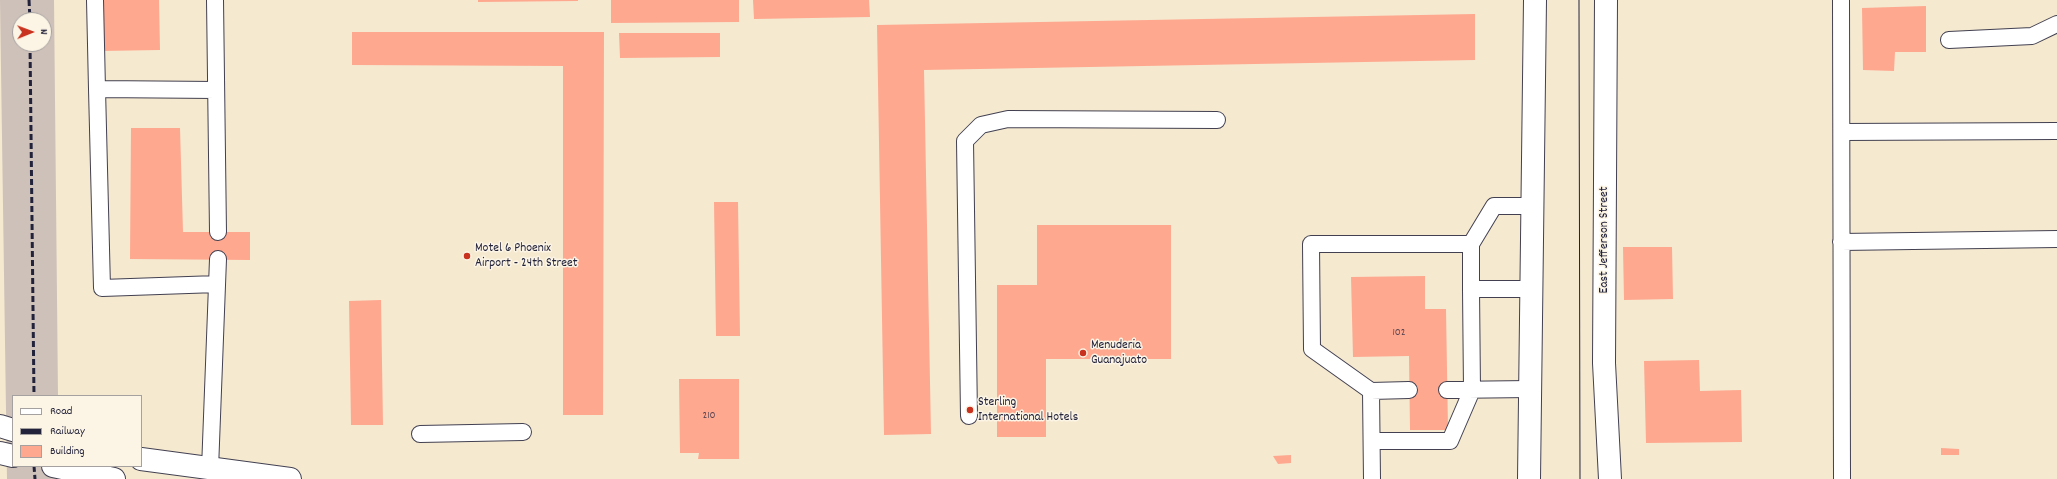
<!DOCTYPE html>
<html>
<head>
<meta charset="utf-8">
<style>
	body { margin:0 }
	#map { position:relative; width:2057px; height:479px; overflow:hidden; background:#f5e9d0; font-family:Dekko,sans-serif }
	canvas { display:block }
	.legend { position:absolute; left:12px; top:395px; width:130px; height:72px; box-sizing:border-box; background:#fcf5e5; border:1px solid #a5a1a1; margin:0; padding:5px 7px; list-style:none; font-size:12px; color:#22223b }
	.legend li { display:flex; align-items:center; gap:8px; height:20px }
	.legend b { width:20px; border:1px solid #a5a1a1 }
	.north { position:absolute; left:12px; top:12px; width:40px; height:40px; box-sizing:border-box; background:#fcf5e5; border:1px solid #a5a1a1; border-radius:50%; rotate:89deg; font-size:11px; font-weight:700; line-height:16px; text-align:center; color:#22223b }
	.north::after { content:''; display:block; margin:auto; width:14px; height:18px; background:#c8321e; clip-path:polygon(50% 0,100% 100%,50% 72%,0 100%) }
</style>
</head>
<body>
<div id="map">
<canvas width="2057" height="479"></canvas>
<ul class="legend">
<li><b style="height:5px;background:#fff"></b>Road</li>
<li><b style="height:5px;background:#22223b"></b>Railway</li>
<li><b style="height:11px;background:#fea88f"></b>Building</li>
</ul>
<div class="north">N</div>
</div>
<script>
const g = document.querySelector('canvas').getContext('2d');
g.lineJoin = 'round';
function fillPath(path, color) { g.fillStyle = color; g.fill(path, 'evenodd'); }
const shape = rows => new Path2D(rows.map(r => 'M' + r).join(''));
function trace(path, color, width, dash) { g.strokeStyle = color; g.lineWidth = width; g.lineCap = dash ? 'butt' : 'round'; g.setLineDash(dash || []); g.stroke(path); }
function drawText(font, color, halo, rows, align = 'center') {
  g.font = font + ' Dekko,sans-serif'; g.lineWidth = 3; g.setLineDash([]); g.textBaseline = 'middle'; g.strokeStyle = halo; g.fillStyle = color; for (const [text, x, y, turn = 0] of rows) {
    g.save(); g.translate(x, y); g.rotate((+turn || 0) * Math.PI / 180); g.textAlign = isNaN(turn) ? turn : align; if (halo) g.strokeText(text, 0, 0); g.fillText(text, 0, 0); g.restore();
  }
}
const industrial = shape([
	[0,0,54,0,58,396,13,396,13,466,59,466,59,479,7,479],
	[20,20,44,20,44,44,20,44]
]);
const building = shape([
	[99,0,159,0,160,50,100,51],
	[478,0,578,0,578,1,478,2],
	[611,0,739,0,739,22,611,23],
	[753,0,869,0,870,17,754,19],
	[1926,6,1926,52,1895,52,1894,71,1863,70,1862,8],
	[1475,14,1475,60,924,70,931,434,884,435,877,25],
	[352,32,604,32,603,415,563,415,563,66,352,65],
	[619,33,720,33,720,57,620,58],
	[131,128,180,128,183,232,250,232,250,260,130,259],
	[714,202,738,202,740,336,716,336],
	[1037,225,1171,225,1171,359,1046,359,1046,437,997,437,997,285,1037,285],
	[1623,247,1672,247,1673,299,1624,300],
	[1425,276,1425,309,1446,309,1448,430,1410,430,1409,356,1353,357,1351,277],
	[381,300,383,425,351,425,349,301],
	[1699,360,1700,391,1741,390,1742,442,1646,443,1644,361],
	[679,379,739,379,739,459,698,459,699,453,680,453],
	[1941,448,1959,449,1959,455,1941,455],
	[1291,455,1291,463,1278,464,1273,456]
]);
const service = shape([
	[95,0,97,89],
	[215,0,218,232],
	[1841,0,1842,479],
	[1949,40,2032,36,2057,24],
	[216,90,97,89,102,288,217,284],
	[1842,132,2057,131],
	[1841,242,2057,239],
	[1471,244,1471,289,1531,289],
	[1409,390,1371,391,1312,349,1311,244,1471,244,1494,206,1532,206],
	[1447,390,1530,389],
	[1371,391,1372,479],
	[969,416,965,141,981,125,1008,119,1217,120],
	[420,434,523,432],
	[1372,441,1450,441,1472,390,1471,289],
	[210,469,218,259]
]);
const secondary = shape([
	[0,426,13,430],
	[0,453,13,456],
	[141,459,290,479],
	[53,466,114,479]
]);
const primary = shape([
	[1606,0,1604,363,1610,479],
	[1529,479,1535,0]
]);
const tram = shape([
	[1579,0,1580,479]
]);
const rail = shape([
	[29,0,30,20],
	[30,44,34,396],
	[34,466,35,479]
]);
const markers = [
	[467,256,4,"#c8321e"],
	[1083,353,4,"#c8321e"],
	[970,410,4,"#c8321e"]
];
const numberNames = [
	["102",1399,333],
	["210",709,416]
];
const streetNames = [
	["East Jefferson Street",1605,240,-90]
];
const poiNames = [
	["Motel 6 Phoenix",475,249],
	["Airport - 24th Street",475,264],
	["Menuderia",1091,346],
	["Guanajuato",1091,361],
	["Sterling",978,403],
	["International Hotels",978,418]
];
fillPath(industrial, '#cec1b9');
fillPath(building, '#fea88f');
trace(service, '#424051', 18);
trace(secondary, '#424051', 24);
trace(primary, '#424051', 24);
trace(service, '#fff', 16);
trace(secondary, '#fff', 22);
trace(primary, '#fff', 22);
trace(tram, '#22223b', 1);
trace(rail, '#22223b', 3, [6, 3]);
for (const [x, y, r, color] of markers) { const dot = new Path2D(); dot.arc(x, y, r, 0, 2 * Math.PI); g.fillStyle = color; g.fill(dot); trace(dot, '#fcf5e5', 1.5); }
drawText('11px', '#594450', null, numberNames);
drawText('13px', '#22223b', '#fcf5e5', streetNames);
drawText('13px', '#22223b', '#fcf5e5', poiNames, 'left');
</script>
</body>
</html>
